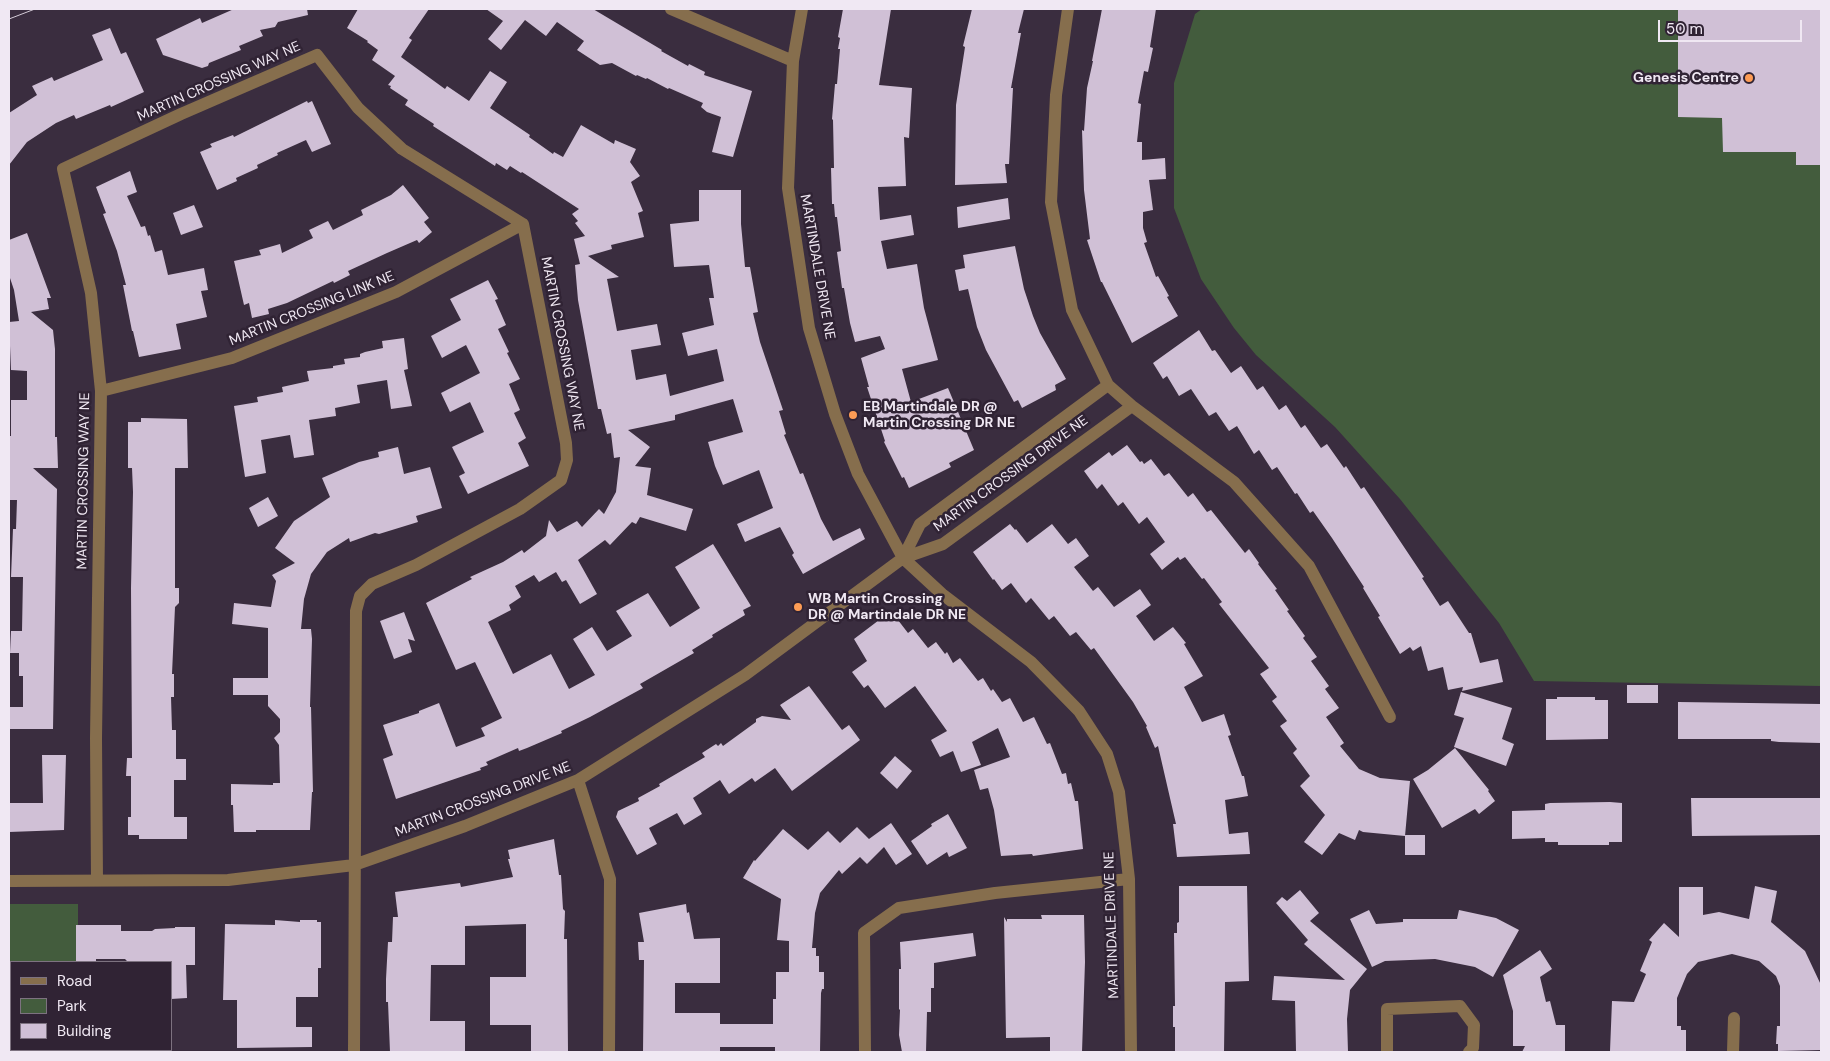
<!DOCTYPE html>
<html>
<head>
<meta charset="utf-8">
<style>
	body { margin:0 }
	#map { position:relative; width:1830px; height:1061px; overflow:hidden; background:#3a2d3f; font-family:"DM Sans",sans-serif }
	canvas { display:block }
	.frame { position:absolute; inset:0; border:10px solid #f0e8f3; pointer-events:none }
	.legend { position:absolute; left:10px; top:961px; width:162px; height:90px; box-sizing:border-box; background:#302334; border:1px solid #7d7280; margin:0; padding:6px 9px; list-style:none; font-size:15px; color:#f0e8f3 }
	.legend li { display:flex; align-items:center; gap:10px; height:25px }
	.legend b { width:25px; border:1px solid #7d7280 }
	.scale { position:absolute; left:1658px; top:20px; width:144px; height:22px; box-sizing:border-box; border:2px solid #f0e8f3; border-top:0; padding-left:6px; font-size:15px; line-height:18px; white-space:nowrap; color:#f0e8f3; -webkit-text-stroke:4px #302334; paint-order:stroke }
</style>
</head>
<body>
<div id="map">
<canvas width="1830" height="1061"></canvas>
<div class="frame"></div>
<ul class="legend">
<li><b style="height:6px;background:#866e4d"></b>Road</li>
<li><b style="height:14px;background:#435c3d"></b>Park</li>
<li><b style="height:14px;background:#d0c0d6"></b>Building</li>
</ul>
<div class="scale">50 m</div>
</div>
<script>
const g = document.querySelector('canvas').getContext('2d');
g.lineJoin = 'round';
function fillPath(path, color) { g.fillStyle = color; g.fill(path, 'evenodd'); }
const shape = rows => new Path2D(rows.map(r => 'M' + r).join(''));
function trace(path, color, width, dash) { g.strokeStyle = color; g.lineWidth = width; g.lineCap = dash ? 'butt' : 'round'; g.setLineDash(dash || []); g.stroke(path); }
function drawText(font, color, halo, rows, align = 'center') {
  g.font = font + ' "DM Sans",sans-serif'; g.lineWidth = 5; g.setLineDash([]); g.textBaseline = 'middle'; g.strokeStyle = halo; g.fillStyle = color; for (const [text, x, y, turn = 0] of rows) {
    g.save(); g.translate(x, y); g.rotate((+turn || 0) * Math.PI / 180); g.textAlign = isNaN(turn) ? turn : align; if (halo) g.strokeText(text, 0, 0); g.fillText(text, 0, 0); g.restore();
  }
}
const green = shape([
	[1202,9,1821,9,1821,686,1534,681,1499,623,1400,499,1335,427,1256,355,1234,328,1201,279,1174,208,1174,83,1195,14],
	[9,904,78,904,78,962,11,962,11,1050,78,1050,78,1052,9,1052]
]);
const building = shape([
	[234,9,307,9,308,15,278,22,275,27,260,30,263,36,239,46,241,50,209,63,208,66,202,68,163,55,156,39,200,18,202,23],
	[358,9,429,9,409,38,412,40,401,57,445,89,447,86,469,101,490,71,507,82,490,108,530,135,529,137,553,154,554,152,563,157,581,125,614,144,615,140,636,149,630,162,640,176,631,182,643,211,638,213,644,237,611,245,612,249,588,256,619,277,607,279,617,331,657,324,661,345,631,350,636,380,666,374,670,396,724,381,717,349,688,356,682,333,714,325,709,298,714,298,709,265,674,267,670,224,699,221,699,190,741,190,741,224,745,267,750,267,758,312,753,313,760,342,783,410,779,411,786,434,784,435,800,474,803,473,821,519,833,541,860,528,865,539,803,574,792,555,794,553,780,527,745,542,737,524,773,508,759,470,723,485,715,466,708,442,743,432,733,399,675,415,675,420,628,430,650,447,635,466,651,468,647,495,693,509,686,531,640,517,636,524,632,522,610,545,605,540,578,560,597,594,580,604,566,580,562,582,556,572,539,582,534,575,515,586,521,597,509,605,511,610,488,622,513,674,551,654,569,689,595,675,573,639,592,627,607,651,632,636,616,611,648,593,670,627,700,608,675,567,713,544,751,606,743,610,745,615,712,635,713,637,692,650,694,653,640,684,643,688,590,717,561,731,562,733,527,748,519,751,518,748,486,762,488,765,480,768,481,770,396,799,383,759,393,755,383,725,419,713,419,711,439,703,456,747,485,736,481,728,502,718,475,662,456,670,426,603,472,579,470,577,503,562,522,550,524,553,546,536,549,520,557,532,577,521,582,527,599,509,604,514,616,492,620,457,614,458,611,433,607,434,601,409,598,409,578,300,575,265,580,264,574,239,585,236,575,223,578,221,572,214,579,209,522,172,521,173,510,166,507,170,496,163,495,166,433,126,434,124,405,105,408,100,390,88,391,86,388,85,395,76,372,60,378,50,367,42,368,41,347,28],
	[486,9,593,9,662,50,661,51,688,66,689,64,705,72,704,75,752,91,733,157,712,152,721,117,707,112,701,107,703,103,669,88,668,89,647,78,646,79,637,75,636,76,612,63,600,65,577,50,584,41,557,22,546,36,525,20,501,50,488,39,503,21],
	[843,9,891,9,879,85,912,88,909,138,904,137,906,186,878,187,880,220,911,215,914,235,881,241,887,269,917,264,924,308,938,360,902,369,911,402,948,388,974,450,949,463,951,467,909,488,904,477,902,478,884,442,885,441,867,387,869,387,861,358,885,349,880,336,855,342,850,323,844,288,842,288,837,252,841,251,837,217,835,217,834,204,832,204,831,168,834,168,833,120,832,119,835,84,837,84,840,49,838,49,840,38,838,37],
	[972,9,1024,9,1018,33,1021,33,1011,88,1013,88,1009,164,1005,164,1007,183,955,185,956,105,965,47,963,46],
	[1102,9,1156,9,1150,47,1153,48,1148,72,1144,71,1138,103,1141,104,1137,142,1142,142,1142,160,1165,158,1166,179,1149,180,1153,210,1143,212,1143,228,1147,242,1144,243,1156,277,1158,276,1169,296,1167,297,1178,316,1132,343,1102,282,1101,282,1087,240,1090,239,1084,190,1082,130,1084,131,1087,88,1093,61,1092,61],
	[1678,9,1821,9,1821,165,1796,165,1796,152,1723,152,1722,118,1678,117],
	[110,28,121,54,126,52,144,92,111,107,110,105,76,119,74,115,56,123,27,142,9,165,9,113,37,95,32,86,52,77,54,81,103,60,92,35],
	[307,101,308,103,312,101,331,144,312,152,306,140,277,153,278,155,257,165,258,168,236,178,237,181,217,190,200,152,212,147,210,144,233,135,234,137],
	[130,171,137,192,127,196,141,227,145,226,148,236,150,235,155,252,162,250,168,275,204,268,208,290,201,291,207,317,176,324,181,349,139,357,133,331,132,331,123,285,126,285,117,251,103,214,106,213,96,187],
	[403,185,429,218,424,222,432,232,419,243,417,240,387,253,348,271,350,275,334,283,333,281,287,303,268,309,269,314,252,318,249,303,244,305,234,261,261,255,259,250,280,244,282,253,313,238,309,230,328,221,333,230,363,215,361,210,391,195],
	[1008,198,1010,219,958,228,957,207],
	[194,205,203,227,181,235,173,213],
	[27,233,51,298,47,298,49,309,31,312,53,330,55,349,55,437,57,437,58,468,33,468,57,489,53,729,10,729,10,707,23,707,23,676,19,676,19,653,10,653,11,631,22,631,23,577,11,577,13,529,16,529,17,500,9,500,10,436,11,436,11,400,27,400,27,371,11,370,9,322,19,321,14,290,9,275,9,240],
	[1015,246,1024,289,1033,316,1040,333,1066,379,1055,385,1056,390,1022,408,1018,400,1014,402,986,350,977,327,968,289,959,291,955,270,965,268,963,255],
	[488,280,498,299,495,300,506,325,498,329,509,352,507,353,520,379,509,384,520,410,514,413,526,438,518,443,529,466,468,494,459,476,465,473,452,447,484,432,470,402,450,412,441,393,480,373,466,345,442,358,431,336,461,320,450,299],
	[1199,330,1212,351,1215,350,1231,373,1241,366,1257,390,1263,386,1279,410,1286,405,1301,428,1305,425,1321,448,1327,444,1344,468,1346,466,1361,489,1364,487,1424,577,1422,578,1440,606,1448,601,1469,633,1471,633,1480,663,1498,659,1503,682,1462,691,1463,687,1448,690,1443,667,1428,671,1421,646,1413,651,1410,647,1400,654,1378,617,1380,616,1363,588,1364,587,1332,538,1313,511,1310,513,1297,493,1295,494,1277,467,1272,470,1259,450,1254,454,1237,426,1229,431,1216,412,1209,416,1191,389,1179,396,1167,376,1163,379,1153,363],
	[404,338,408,369,404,370,412,406,391,409,387,380,357,385,360,403,335,408,336,416,309,420,314,455,294,458,290,435,261,440,266,473,245,477,234,406,258,402,257,397,283,392,282,387,309,381,307,371,333,368,333,366,345,364,344,359,360,357,360,354,365,352,383,348,382,341],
	[141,418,187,419,188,468,175,468,175,588,179,588,179,603,175,607,172,674,174,674,174,697,171,697,172,730,176,730,176,759,186,759,186,780,174,780,174,817,187,817,187,839,139,839,139,835,128,835,128,817,131,817,131,776,126,776,127,758,132,758,131,588,133,492,132,468,128,468,128,422,141,422],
	[1127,445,1140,462,1142,461,1144,464,1151,459,1164,476,1169,473,1188,497,1193,493,1207,512,1211,510,1245,553,1249,549,1259,563,1258,564,1277,589,1275,590,1289,610,1287,611,1305,636,1303,638,1317,657,1311,661,1329,686,1325,689,1339,708,1326,717,1344,743,1340,746,1359,769,1380,778,1410,781,1405,836,1363,832,1359,830,1355,840,1339,833,1322,855,1304,842,1325,815,1300,786,1310,776,1293,753,1297,749,1280,726,1287,721,1272,701,1277,697,1260,674,1269,668,1219,604,1222,602,1204,578,1202,579,1185,557,1180,560,1178,557,1162,570,1150,554,1165,542,1147,517,1139,524,1123,502,1118,506,1102,484,1097,489,1084,471,1109,452,1112,456],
	[398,447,404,474,430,467,442,508,416,516,418,522,379,534,375,533,350,542,349,538,327,552,311,574,304,599,301,629,311,629,312,639,310,707,311,707,313,792,312,792,310,830,256,830,256,832,234,832,233,805,231,805,231,784,273,785,273,783,280,783,279,745,274,738,280,732,280,719,268,706,268,695,233,695,233,678,268,678,268,628,232,624,234,603,271,607,276,581,272,575,295,563,275,548,294,521,330,497,322,478,359,462,379,457,378,452],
	[268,497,278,516,258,527,249,508],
	[1010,524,1015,530,1016,529,1027,543,1052,524,1068,544,1076,538,1089,556,1074,567,1093,591,1098,587,1114,607,1140,589,1151,605,1136,616,1154,641,1173,627,1186,643,1184,644,1203,676,1184,687,1202,722,1224,714,1231,735,1228,736,1242,776,1244,776,1248,796,1225,800,1229,834,1248,832,1250,854,1177,857,1173,824,1176,824,1158,746,1155,748,1146,727,1147,726,1133,702,1094,648,1091,650,1076,632,1070,636,1054,616,1049,620,1031,598,1026,603,1011,583,1002,590,994,579,993,580,973,552],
	[891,611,908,633,913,629,928,648,936,642,945,654,947,652,953,663,960,658,978,681,983,678,991,691,993,689,1002,702,1010,698,1023,722,1034,717,1047,744,1050,743,1062,774,1066,773,1068,784,1071,783,1075,801,1078,801,1083,849,1033,856,1032,854,1001,856,994,810,988,788,980,790,974,770,1010,757,998,728,972,742,981,765,961,772,953,751,940,757,931,740,947,731,915,686,885,708,868,685,864,688,852,672,867,661,854,639],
	[404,612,415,641,408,639,412,652,394,659,380,621],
	[1627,685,1658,685,1658,703,1627,703],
	[809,686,842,730,849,725,860,740,792,791,775,768,755,782,752,778,729,794,720,780,693,798,702,814,684,825,677,813,649,828,657,844,637,855,616,817,618,811,639,801,638,798,660,786,659,784,705,757,702,753,716,744,718,746,721,743,723,746,756,722,756,719,762,716,791,720,780,705],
	[1461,692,1512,708,1502,739,1514,744,1506,766,1454,747,1464,718,1454,715],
	[1557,697,1595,697,1595,700,1608,700,1608,739,1546,740,1546,699,1557,699],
	[1678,702,1821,704,1821,743,1779,742,1771,741,1771,739,1678,739],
	[1455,748,1489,790,1488,791,1495,801,1479,814,1475,809,1442,828,1413,779,1428,770],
	[42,755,66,755,64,830,9,832,9,803,43,803],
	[895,756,912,771,897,789,880,773],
	[1691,798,1821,798,1821,835,1692,836],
	[1610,802,1622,803,1622,842,1609,842,1609,845,1558,845,1558,842,1545,842,1545,838,1512,839,1512,811,1545,810,1545,804,1550,803],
	[948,814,967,848,949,857,947,852,927,865,911,841,932,826,931,824],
	[891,823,912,854,896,865,884,847,867,864,860,857,842,874,839,870,820,893,815,913,812,948,816,948,816,956,819,956,819,972,824,972,824,989,822,989,821,993,820,1052,775,1052,775,1047,720,1047,720,1052,643,1052,644,960,639,960,638,942,644,942,639,913,686,904,687,913,689,912,694,939,720,938,720,983,675,983,675,1013,720,1013,720,1024,773,1024,773,999,776,999,776,972,789,972,789,941,777,940,781,899,743,878,754,860,755,861,783,829,808,850,828,831,840,843,857,827,869,839],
	[1405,835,1425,835,1425,855,1405,855],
	[554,839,559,875,561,875,563,909,565,911,564,939,567,939,568,1052,531,1052,531,1025,490,1025,490,977,526,977,526,924,465,926,465,965,431,965,430,1021,465,1021,465,1052,390,1052,388,1002,386,1002,386,979,388,942,392,942,393,917,398,917,395,892,460,883,461,887,513,877,508,859,510,859,508,850],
	[1179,886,1247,886,1249,981,1225,982,1224,1052,1175,1051,1175,1027,1173,1027,1173,1006,1175,1006,1174,933,1177,933,1177,923,1179,922],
	[1755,886,1777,891,1771,922,1805,951,1821,985,1821,1050,1778,1051,1778,1044,1776,1044,1777,1026,1780,1026,1780,986,1776,976,1759,961,1732,954,1698,962,1687,974,1677,998,1677,1026,1681,1026,1681,1030,1686,1030,1686,1051,1610,1051,1612,1001,1634,1002,1646,974,1640,971,1652,942,1649,940,1664,923,1679,937,1679,887,1703,887,1703,915,1719,912,1749,919],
	[1300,890,1319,913,1310,921,1367,969,1350,990,1347,1019,1348,1052,1296,1052,1295,1001,1272,1000,1274,976,1345,980,1304,944,1308,940,1276,903,1282,897,1287,901],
	[1369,910,1376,924,1403,922,1403,919,1457,919,1459,910,1496,918,1519,930,1493,977,1475,967,1435,959,1385,961,1372,967,1350,919],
	[1041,915,1084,915,1085,962,1082,1052,1050,1052,1050,1037,1006,1038,1004,917,1007,922,1007,919,1042,919],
	[275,920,300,922,300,920,317,920,317,922,321,922,321,968,318,968,318,997,296,997,296,1027,312,1027,312,1047,237,1048,237,1000,223,1000,225,924,275,925],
	[76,925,121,925,121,931,152,931,155,929,175,928,175,927,195,927,195,965,186,965,187,998,171,999,171,962,137,961,128,962,125,959,96,959,96,962,76,962],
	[973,933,976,956,934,963,934,988,931,988,931,1012,927,1012,926,1052,902,1052,899,1035,900,1010,899,1009,899,969,901,969,900,942],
	[1540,950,1552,969,1540,977,1546,1002,1550,1001,1556,1025,1565,1025,1565,1052,1522,1052,1525,1046,1513,1046,1513,1011,1503,975]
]);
const minor = shape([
	[671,9,793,61],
	[802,9,793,61,788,188,809,328,835,414,858,474,903,558,942,594,1031,662,1079,711,1107,754,1119,792,1129,879,1131,1052],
	[1068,9,1056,95,1051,202,1072,310,1108,385,1132,406,1234,482,1309,566,1390,717],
	[101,391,232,358,396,292,523,224],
	[903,558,920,524,1108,385],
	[578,780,610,879,609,1052],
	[97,880,96,738,101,391,91,293,63,169,181,114,317,55,358,108,402,149,523,224,566,443,567,460,561,480,520,509,416,565,372,584,360,596,356,611,354,1052],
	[9,881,228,880,354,865,465,826,578,780,745,675,903,558,943,544,1132,406],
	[865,1052,864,933,899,908,995,893,1129,879],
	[1387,1052,1387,1009,1460,1006,1474,1025,1473,1048,1469,1052],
	[1733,1052,1734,1018]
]);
const tram = shape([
	[9,19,35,9]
]);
const markers = [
	[1749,78,5,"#fd9c55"],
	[853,415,5,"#fd9c55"],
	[798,607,5,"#fd9c55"]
];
const poiNames = [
	["Genesis Centre",1739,78,"right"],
	["EB Martindale DR @",863,407],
	["Martin Crossing DR NE",863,423],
	["WB Martin Crossing",808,599],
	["DR @ Martindale DR NE",808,615]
];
const streetNames = [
	["MARTIN CROSSING WAY NE",219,82,-24],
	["MARTINDALE DRIVE NE",817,267,80],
	["MARTIN CROSSING LINK NE",312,309,-22],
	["MARTIN CROSSING WAY NE",562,344,79],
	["MARTIN CROSSING DRIVE NE",1011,474,-36],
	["MARTIN CROSSING WAY NE",84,481,-89],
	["MARTIN CROSSING DRIVE NE",483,800,-21],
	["MARTINDALE DRIVE NE",1112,925,-92]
];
fillPath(green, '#435c3d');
fillPath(building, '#d0c0d6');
trace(minor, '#866e4d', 12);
trace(tram, '#d4cbd7', 1);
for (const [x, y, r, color] of markers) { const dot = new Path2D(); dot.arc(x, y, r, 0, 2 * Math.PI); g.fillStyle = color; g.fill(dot); trace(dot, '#302334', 2); }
drawText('bold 14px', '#f0e8f3', '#302334', poiNames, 'left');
drawText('14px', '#f0e8f3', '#302334', streetNames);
</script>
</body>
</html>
